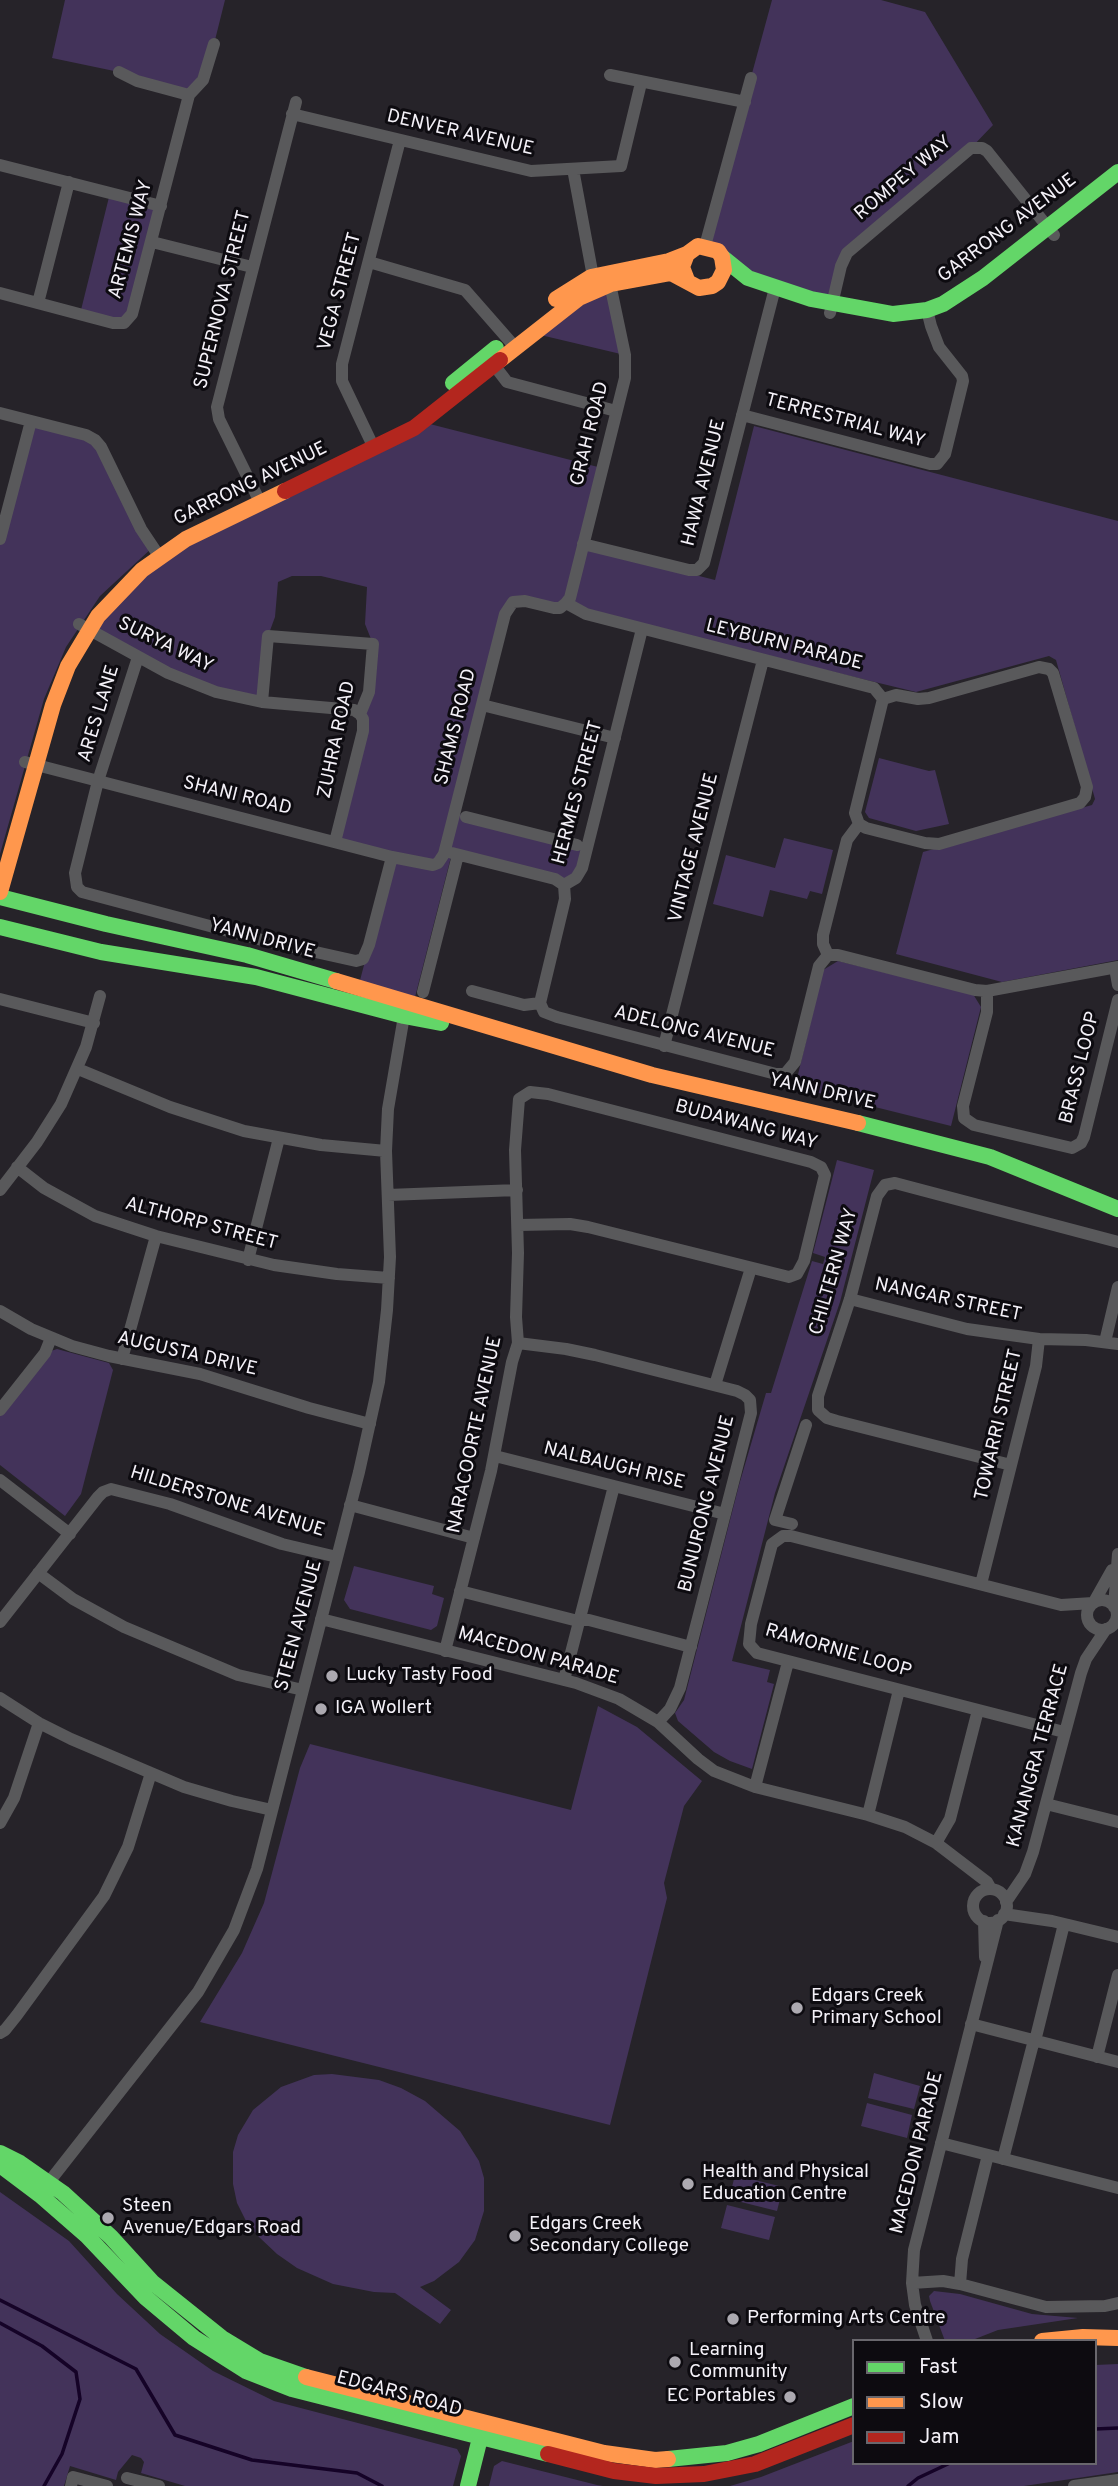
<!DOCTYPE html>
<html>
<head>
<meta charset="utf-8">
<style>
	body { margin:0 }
	#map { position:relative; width:1118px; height:2486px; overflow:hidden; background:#262329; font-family:Overpass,sans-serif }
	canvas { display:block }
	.legend { position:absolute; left:852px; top:2339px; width:245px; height:126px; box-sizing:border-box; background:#0d0b10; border:2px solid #69676d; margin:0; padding:9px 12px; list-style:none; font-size:21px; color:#f4f1f8 }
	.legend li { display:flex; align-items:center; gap:14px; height:35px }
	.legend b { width:35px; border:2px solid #69676d }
</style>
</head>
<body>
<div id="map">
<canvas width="1118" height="2486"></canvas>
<ul class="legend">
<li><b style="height:9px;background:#63d668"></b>Fast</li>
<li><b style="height:9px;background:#ff974d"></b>Slow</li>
<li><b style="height:9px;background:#b3261e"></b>Jam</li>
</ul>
</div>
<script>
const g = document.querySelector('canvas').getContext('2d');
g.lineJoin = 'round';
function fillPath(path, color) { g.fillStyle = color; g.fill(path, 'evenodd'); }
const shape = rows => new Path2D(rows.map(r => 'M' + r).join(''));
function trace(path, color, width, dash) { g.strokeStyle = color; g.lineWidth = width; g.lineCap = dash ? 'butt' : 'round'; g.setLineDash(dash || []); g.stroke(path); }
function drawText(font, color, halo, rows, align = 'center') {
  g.font = font + ' Overpass,sans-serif'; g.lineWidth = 6; g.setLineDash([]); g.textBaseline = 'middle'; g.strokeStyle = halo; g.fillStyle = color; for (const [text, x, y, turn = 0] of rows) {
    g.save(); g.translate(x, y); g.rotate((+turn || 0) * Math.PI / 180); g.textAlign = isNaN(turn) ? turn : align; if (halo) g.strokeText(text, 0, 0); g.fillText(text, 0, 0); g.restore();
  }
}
const green = shape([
	[65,0,225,0,214,44,189,95,119,72,52,58],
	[772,0,881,0,925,12,993,125,971,148,847,253,832,303,775,288,705,246],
	[110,193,161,206,127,320,80,314],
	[611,284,625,355,532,333],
	[31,421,95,440,153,547,100,596,66,647,44,699,0,854,0,539],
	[422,422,602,468,566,603,510,604,455,813,587,848,581,871,564,885,452,853,413,1005,358,988,392,858,335,842,363,731,373,644,365,624,367,587,321,576,292,576,278,582,275,617,268,636,262,702,216,692,88,630,142,570],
	[754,426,1118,521,1118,960,1002,982,896,954,923,852,1092,805,1095,799,1056,660,1049,656,916,692,582,611,572,598,585,547,715,580],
	[879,758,929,771,935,770,949,824,916,831,869,818,865,812],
	[784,838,833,850,822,894,810,891,807,899,770,890,763,917,713,904,726,855,775,868],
	[838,961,973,994,981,1007,951,1126,795,1087,823,970],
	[837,1160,874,1170,840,1302,775,1493,732,1661,770,1670,767,1682,774,1684,752,1769,730,1761,714,1752,678,1721,675,1713,684,1700,739,1485,766,1393,771,1393,812,1261,823,1264,825,1257,813,1253],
	[57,1349,109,1363,113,1370,81,1494,65,1516,0,1465,0,1416,51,1351],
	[354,1566,434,1586,432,1594,444,1598,437,1626,431,1630,350,1609,344,1600],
	[598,1706,637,1727,702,1781,684,1806,664,1883,667,1898,610,2125,200,2022,242,1953,264,1903,300,1768,310,1744,571,1810],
	[874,2073,920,2086,914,2109,868,2098],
	[332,2074,379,2080,401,2088,425,2101,460,2131,479,2161,484,2178,484,2211,475,2240,459,2262,434,2281,420,2287,451,2310,440,2324,395,2293,374,2292,333,2284,297,2268,277,2254,259,2237,246,2221,237,2203,233,2184,233,2152,238,2135,253,2110,281,2087,314,2075],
	[867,2103,912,2115,907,2138,861,2126],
	[735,2175,783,2187,777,2211,729,2199],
	[0,2192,69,2241,117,2294,160,2334,213,2371,274,2401,457,2449,461,2456,453,2486,185,2486,141,2473,144,2462,141,2458,132,2455,118,2472,116,2480,70,2466,64,2486,0,2486],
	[727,2205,775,2217,769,2240,721,2228],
	[934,2291,960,2294,1032,2314,1078,2318,998,2330,970,2341,945,2341,930,2301,929,2296],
	[1118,2364,1118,2472,1024,2486,730,2486,761,2477,854,2441,854,2463,1095,2463,1095,2365],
	[502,2461,597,2485,603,2486,489,2486,494,2466]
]);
const stream = shape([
	[0,2300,136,2369,175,2435,252,2460,357,2473,382,2486],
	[0,2323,42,2346,76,2372,80,2399,62,2454,44,2486],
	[1095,2429,1118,2428],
	[908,2486,918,2478,950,2463]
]);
const street = shape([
	[119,72,137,81,189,95],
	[610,75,745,102],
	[292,114,531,171,621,166,641,83],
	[0,165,161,206],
	[573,169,594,282],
	[152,242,252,267],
	[705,246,751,78],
	[369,262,465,290,515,347],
	[0,293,113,323,124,323,132,314,189,95,203,80,214,44],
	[38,303,69,182],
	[830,313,841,266,847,253,971,148,982,148,987,151,1054,235],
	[494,365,507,382,616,411],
	[0,413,86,435,95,440,101,447,141,529,159,556],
	[742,415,930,464,937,464,945,454,963,381,962,376,939,347,931,326,927,310],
	[374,448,342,381,342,364,400,140],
	[260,502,219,419,217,407,296,102],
	[0,539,31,421],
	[583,544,689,570,697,570,704,563,775,288],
	[566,603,570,598,625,378,625,355,609,279],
	[79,624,168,673,216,692,262,702,354,710,360,714],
	[138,657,98,781,75,873,77,887,82,892,266,941,356,961,363,959,369,945,392,857],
	[262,702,268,636,373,644,369,692,360,714,363,719,363,731,335,842],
	[482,705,615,738],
	[25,762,392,857,433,865,438,863,444,854,505,614,513,602,525,601,554,608,560,608,566,603,586,614,874,688,883,699,896,695,918,699,929,698,1039,667,1049,669,1053,673,1087,787,1085,797,1080,803,939,844,925,843,866,828,859,824],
	[466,817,577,845],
	[452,853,555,879,564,885],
	[828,955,838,955,975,990,987,991,1118,967],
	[828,955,823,944,823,935,847,840,859,824,855,813,883,699],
	[1115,968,1118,985],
	[472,991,524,1005,540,1003],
	[987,991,987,1012,963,1106,964,1118,974,1125,1072,1148,1081,1143,1084,1137,1118,1000],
	[423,992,458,855],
	[0,999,94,1023],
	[540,1003,565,899,564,885,576,878,582,868,642,629],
	[540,1003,544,1012,557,1017,776,1074,785,1074,795,1062,819,966,828,955],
	[664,1046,763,660],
	[78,1069,170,1107,244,1131,321,1145,386,1151],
	[17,1167,44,1188,95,1216,156,1236,274,1265,337,1274,389,1278],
	[0,1190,37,1142,61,1104,86,1047,100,996],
	[388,1195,517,1190],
	[248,1260,279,1138],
	[850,1299,967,1329,1039,1339],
	[0,1311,31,1329,72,1346,109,1356,200,1374,309,1408,370,1424],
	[1105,1342,1118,1287],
	[518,1343,566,1349,595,1355,737,1391,745,1395,750,1400,751,1413,680,1688,670,1709,658,1722],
	[122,1359,156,1236],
	[715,1385,751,1268],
	[0,1410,45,1353,51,1338],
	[495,1456,725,1514],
	[1011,1465,837,1421,827,1418,818,1410,818,1396,850,1299,877,1196,885,1185,895,1183,1118,1242],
	[0,1480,70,1534],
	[350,1505,474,1538],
	[792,1524,775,1520,806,1425],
	[38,1573,73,1599,124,1627,238,1675,303,1690],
	[981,1584,1036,1366,1039,1339,1086,1340,1118,1344],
	[460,1591,574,1620,589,1620,691,1647],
	'1087 1615a15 15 0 1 1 30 0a15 15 0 1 1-30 0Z',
	[1094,1602,1112,1570],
	[1114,1607,1118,1554],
	[321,1619,576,1683,619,1699,658,1722,698,1759,714,1771,755,1787,868,1815,905,1827,936,1843,987,1882,991,1889],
	[0,1622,98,1497,103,1492,111,1489,170,1504,282,1544,337,1557],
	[445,1651,491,1471,512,1362,518,1343,516,1317,518,1253,515,1150,519,1099,530,1092,548,1094,811,1162,821,1167,825,1175,804,1261,797,1274,789,1277,588,1227,570,1224,518,1225],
	[564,1680,614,1486],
	[0,1698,39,1723,71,1739,184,1787,232,1801,272,1810],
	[1064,1732,757,1653,749,1644,751,1624,772,1544,783,1536,791,1536,1061,1605,1093,1603],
	[755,1787,788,1662],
	[1046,1804,1118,1822],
	[868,1815,899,1690],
	[0,1823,14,1798,39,1723],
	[936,1843,950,1819,978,1710],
	'973 1906a17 17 0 1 1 34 0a17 17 0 1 1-34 0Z',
	[1006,1902,1025,1874,1033,1852,1081,1673,1086,1659,1106,1629],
	[1004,1914,1052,1921,1118,1937],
	[984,1921,985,1957],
	[971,2024,1118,2062],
	[0,2033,5,2030,17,2015,104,1896,128,1847,151,1773],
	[1035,2041,1064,1924],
	[1097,2057,1118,1975],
	[941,2143,1118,2188],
	[1003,2159,1034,2040],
	[49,2182,198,1992,234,1930,257,1869,359,1472,379,1382,387,1310,390,1257,386,1151,388,1109,404,1016],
	[912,2283,943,2281,960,2284,1046,2307,1105,2306,1118,2303],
	[960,2284,962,2259,988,2155],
	[927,2341,915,2305,912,2283,914,2250,998,1920],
	[127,2478,159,2486],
	[71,2486,73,2477,107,2486],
	[1074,2486,1118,2480]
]);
const fast = shape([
	[722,257,748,278,811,299,893,314,927,310,943,304,983,278,1118,172],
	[453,383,496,348],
	[0,897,106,924,247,955,336,981],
	[0,927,101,952,256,977,404,1016,441,1023],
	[858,1123,990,1157,1118,1209],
	[0,2153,20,2163,63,2193,111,2237,152,2282,222,2338,260,2361,306,2377],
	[0,2165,40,2195,87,2236,145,2297,194,2338,246,2371,292,2389,548,2454],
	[668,2459,727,2453,759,2444,854,2406],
	[468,2486,480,2438,485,2427]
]);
const slow = shape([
	[556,299,591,277,669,261,687,254],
	[500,360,579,298,611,284,671,273,699,288,712,286,718,282,724,270,722,257,718,251,698,246,687,254,682,267,687,280],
	[0,892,53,705,68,666,98,616,142,570,186,539,285,491],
	[336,981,652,1075,858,1123],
	[1042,2341,1083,2337,1118,2338],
	[306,2377,604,2453,655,2460,668,2459]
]);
const jam = shape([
	[285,491,414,428,500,360],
	[548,2454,614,2471,656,2476,704,2474,755,2464,854,2425]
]);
const markers = [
	[332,1676,7,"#aca9b0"],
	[321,1709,7,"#aca9b0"],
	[797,2008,7,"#aca9b0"],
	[688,2184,7,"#aca9b0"],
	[108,2218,7,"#aca9b0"],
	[515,2236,7,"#aca9b0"],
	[733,2319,7,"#aca9b0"],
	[675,2362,7,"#aca9b0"],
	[790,2397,7,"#aca9b0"]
];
const streetNames = [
	["DENVER AVENUE",460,134,13],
	["ROMPEY WAY",904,179,-40],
	["GARRONG AVENUE",1008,229,-37],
	["ARTEMIS WAY",132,240,-75],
	["VEGA STREET",341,292,-75],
	["SUPERNOVA STREET",224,300,-76],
	["TERRESTRIAL WAY",845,422,15],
	["GRAH ROAD",591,434,-76],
	["HAWA AVENUE",705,483,-76],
	["GARRONG AVENUE",251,485,-26],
	["SURYA WAY",165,646,26],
	["LEYBURN PARADE",784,646,14],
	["ARES LANE",100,714,-73],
	["SHAMS ROAD",457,727,-76],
	["ZUHRA ROAD",338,740,-78],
	["HERMES STREET",579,793,-75],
	["SHANI ROAD",237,797,14],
	["VINTAGE AVENUE",695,848,-76],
	["YANN DRIVE",262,940,15],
	["ADELONG AVENUE",694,1033,14],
	["BRASS LOOP",1081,1068,-76],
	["YANN DRIVE",822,1093,13],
	["BUDAWANG WAY",746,1126,15],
	["ALTHORP STREET",201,1225,15],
	["CHILTERN WAY",835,1272,-74],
	["NANGAR STREET",948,1301,12],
	["AUGUSTA DRIVE",187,1355,13],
	["TOWARRI STREET",1000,1425,-77],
	["NARACOORTE AVENUE",476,1435,-78],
	["NALBAUGH RISE",614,1467,14],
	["HILDERSTONE AVENUE",227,1503,17],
	["BUNURONG AVENUE",708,1504,-76],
	["STEEN AVENUE",300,1626,-75],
	["RAMORNIE LOOP",838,1652,16],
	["MACEDON PARADE",538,1657,16],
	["KANANGRA TERRACE",1039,1756,-75],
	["MACEDON PARADE",918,2153,-76],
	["EDGARS ROAD",399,2395,15]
];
const poiNames = [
	["Lucky Tasty Food",346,1676],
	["IGA Wollert",335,1709],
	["Edgars Creek",811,1997],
	["Primary School",811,2019],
	["Health and Physical",702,2173],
	["Education Centre",702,2195],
	["Steen",122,2207],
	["Avenue/Edgars Road",122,2229],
	["Edgars Creek",529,2225],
	["Secondary College",529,2247],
	["Performing Arts Centre",747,2319],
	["Learning",689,2351],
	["Community",689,2373],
	["EC Portables",776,2397,"right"]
];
fillPath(green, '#43335a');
trace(stream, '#150327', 3.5);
trace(street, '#59595b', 12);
trace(fast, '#63d668', 16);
trace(slow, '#ff974d', 16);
trace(jam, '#b3261e', 16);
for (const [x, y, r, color] of markers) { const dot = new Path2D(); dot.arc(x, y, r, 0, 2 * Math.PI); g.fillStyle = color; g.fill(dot); trace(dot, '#0d0b10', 2.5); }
drawText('19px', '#f4f1f8', '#0d0b10', streetNames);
drawText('19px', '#f4f1f8', '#0d0b10', poiNames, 'left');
</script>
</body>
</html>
